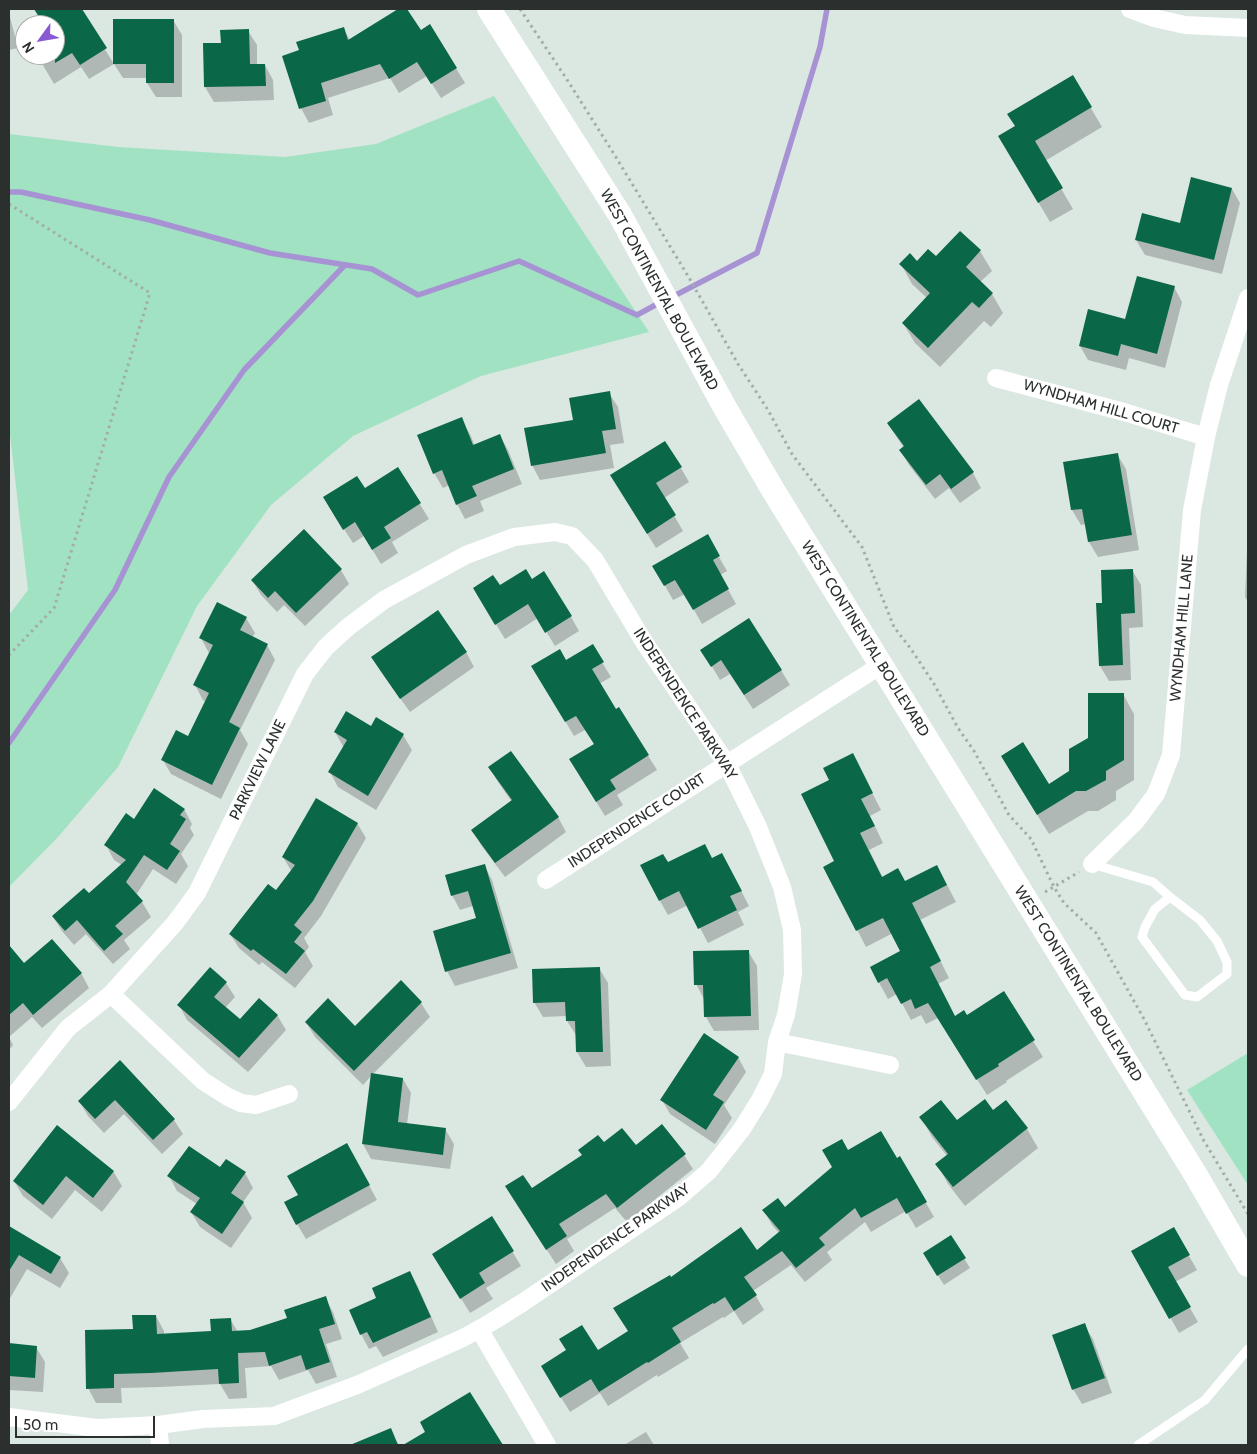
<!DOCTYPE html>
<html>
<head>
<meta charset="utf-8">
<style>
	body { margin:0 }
	#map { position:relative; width:1257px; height:1454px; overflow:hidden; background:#dbe7e1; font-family:Cabin,sans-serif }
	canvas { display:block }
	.frame { position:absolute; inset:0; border:10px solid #2b302e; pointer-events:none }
	.north { position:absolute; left:15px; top:15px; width:50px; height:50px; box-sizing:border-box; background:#fff; border:1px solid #aaacab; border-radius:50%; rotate:238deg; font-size:14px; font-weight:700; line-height:20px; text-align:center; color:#2b302e }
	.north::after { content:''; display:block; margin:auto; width:18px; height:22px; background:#895ad4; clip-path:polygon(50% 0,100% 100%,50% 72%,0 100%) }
	.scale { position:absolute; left:15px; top:1416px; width:140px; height:22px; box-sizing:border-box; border:2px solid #2b302e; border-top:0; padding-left:6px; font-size:15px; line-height:18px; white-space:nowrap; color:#2b302e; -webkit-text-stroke:4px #fff; paint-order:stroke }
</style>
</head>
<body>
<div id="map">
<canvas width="1257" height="1454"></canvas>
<div class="frame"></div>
<div class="north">N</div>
<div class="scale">50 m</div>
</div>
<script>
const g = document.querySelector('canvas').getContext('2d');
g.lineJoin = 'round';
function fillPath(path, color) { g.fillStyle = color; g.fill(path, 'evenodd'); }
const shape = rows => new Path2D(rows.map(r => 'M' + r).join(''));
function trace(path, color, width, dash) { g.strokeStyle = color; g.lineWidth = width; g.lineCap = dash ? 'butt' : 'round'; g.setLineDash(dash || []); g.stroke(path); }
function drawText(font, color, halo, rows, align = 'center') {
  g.font = font + ' Cabin,sans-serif'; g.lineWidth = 5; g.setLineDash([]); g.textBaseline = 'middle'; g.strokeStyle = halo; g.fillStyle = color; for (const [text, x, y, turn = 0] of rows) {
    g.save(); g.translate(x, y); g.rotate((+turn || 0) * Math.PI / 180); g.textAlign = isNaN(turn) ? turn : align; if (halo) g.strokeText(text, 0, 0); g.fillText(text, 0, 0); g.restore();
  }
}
const green = shape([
	[494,96,649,332,481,376,353,436,271,505,197,606,118,767,58,837,9,887,9,615,28,590,9,426,9,134,118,147,285,157,376,144],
	[1248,1053,1248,1185,1187,1090]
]);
const shadow = shape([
	[45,9,65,9,68,14,76,9,80,9,114,64,89,79,81,67,54,84,37,55,55,55,55,25,45,25,38,13],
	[401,9,406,9,420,32,430,26,465,83,441,98,427,76,399,93,390,78,328,98,333,115,309,123,301,108,301,51,343,28,350,40],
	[1211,9,1248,9,1248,10],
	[9,13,18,48,9,50],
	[173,20,182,35,182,97,156,97,147,83,147,78,123,78,114,64],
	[248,31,257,45,257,65,265,65,273,80,274,100,214,102,205,87,204,45,222,44],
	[1072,76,1102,127,1045,161,1073,209,1050,222,1011,156,1016,127],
	[1232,189,1240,203,1222,274,1145,255,1136,240,1181,224],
	[961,232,980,251,992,271,980,282,992,294,1003,313,991,327,984,321,940,367,915,343,903,323,927,298,912,284,901,264,917,262,936,258],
	[1174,287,1182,302,1165,368,1129,358,1126,370,1088,360,1080,346,1126,320],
	[609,393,618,407,624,443,610,445,614,468,540,480,532,465],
	[918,401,973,473,981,488,960,503,949,488,935,499,909,465,900,450,904,448,888,424],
	[461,419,470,434,475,446,500,436,508,450,522,484,480,501,484,511,465,519,457,504,449,485,443,488,434,473],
	[1117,454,1126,469,1139,550,1098,557,1089,542,1086,524,1081,525,1072,510,1064,463],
	[681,468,689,482,664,498,683,531,656,548,620,490],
	[398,469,429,519,392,542,398,553,381,564,364,536,353,543,333,512],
	[707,536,727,571,720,575,736,604,702,624,685,594,673,600,654,566],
	[1247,551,1248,551,1248,602,1245,597],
	[341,570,349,584,305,626,284,605,277,612,261,595,252,580],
	[1132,570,1141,585,1143,627,1129,628,1131,680,1109,681,1100,666,1098,604,1104,604],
	[532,581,571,617,579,631,555,646,538,618,505,639,483,603,499,587],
	[246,618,255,633,252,638,267,645,275,660,240,730,248,744,221,799,171,774,163,760,188,738,206,702,203,700,195,685,209,653,201,638],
	[592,646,611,677,599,684,615,711,619,709,657,770,617,795,623,805,605,816,579,774,595,744,585,730,574,736,533,667,565,662],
	[702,650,781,670,790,685,753,709,730,674,720,680],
	[466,652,474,667,410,712,381,672,373,658],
	[1123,694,1134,714,1134,780,1116,791,1116,800,1098,811,1088,811,1049,834,1013,776,1048,785,1070,772,1089,738],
	[371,728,403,735,412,750,376,810,338,787,330,772,344,748,335,732],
	[490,768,558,817,566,832,505,877,481,845,473,830,512,802,498,782],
	[861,771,881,810,870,816,883,843,869,850,883,878,905,882,946,883,956,902,920,920,949,978,938,984,955,1018,966,1016,1003,993,1043,1057,1006,1081,1007,1082,987,1095,938,1018,926,1024,921,1015,911,1020,897,994,888,999,871,968,902,952,893,933,866,947,825,867,836,862],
	[184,809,192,824,190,828,194,835,181,854,188,866,176,884,153,869,136,895,142,902,151,917,124,940,130,949,113,964,86,934,74,945,62,931,53,917,89,895,122,865,114,860,106,845,134,820],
	[357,823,366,838,321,916,304,938,309,947,305,952,313,966,295,988,262,962,259,965,239,948,230,934,276,891,292,872,283,857],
	[712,859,730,869,749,906,738,912,744,925,708,943,688,905,668,915,660,901,668,864],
	[484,865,492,880,518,968,455,986,447,971,477,919,473,906,460,910,452,895],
	[748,951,757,966,759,1030,714,1031,706,1017,704,999,696,984],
	[16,956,24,965,81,973,89,988,42,1028,32,1017,9,1037,9,962],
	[599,968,608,983,611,1066,586,1067,577,1052,576,1035,567,1021,567,1016,543,1017,534,1002],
	[210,969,226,983,235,997,225,1008,240,1021,277,1015,286,1030,248,1072,187,1020,179,1005],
	[401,982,421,1003,430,1017,372,1075,403,1079,411,1093,407,1124,445,1129,454,1144,450,1169,371,1159,363,1144,372,1075,363,1085,315,1037,306,1022,355,1028],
	[9,1037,13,1045,9,1050],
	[738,1057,746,1072,724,1105,732,1118,715,1144,670,1114,662,1100],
	[120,1062,174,1120,183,1134,162,1154,124,1114,104,1133,88,1116,79,1101],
	[993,1112,1027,1129,1038,1148,965,1206,948,1184,937,1164,947,1156,932,1137,921,1117,957,1122],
	[58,1127,113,1171,122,1186,102,1212,75,1190,52,1219,23,1196,14,1181],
	[604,1144,636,1147,684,1155,693,1169,627,1222,615,1208,567,1239,574,1251,556,1264,515,1201],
	[848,1151,896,1160,900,1158,934,1217,916,1228,906,1211,871,1232,865,1222,827,1252,832,1260,805,1282,791,1265,753,1291,764,1310,743,1325,734,1311,724,1318,723,1317,680,1343,689,1358,658,1377,657,1375,608,1406,600,1393,570,1412,551,1381,629,1332,670,1278,757,1251,779,1233,772,1225,764,1211,784,1208,833,1168],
	[355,1159,377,1200,306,1239,297,1224],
	[220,1169,245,1173,253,1188,243,1202,252,1218,231,1248,200,1227,191,1212,197,1204,177,1191,169,1176],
	[492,1218,521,1266,486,1288,493,1299,470,1313,442,1268],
	[9,1227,60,1258,69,1273,60,1288,27,1269,9,1300],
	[1173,1228,1197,1270,1175,1282,1198,1322,1179,1333,1133,1251],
	[951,1237,970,1268,944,1285,930,1263],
	[410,1272,418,1287,438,1332,383,1357,376,1346,369,1349,361,1334,378,1298],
	[325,1298,333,1312,342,1339,326,1344,337,1377,316,1384,308,1370,279,1380,271,1366,245,1368,247,1398,229,1399,220,1384,160,1387,121,1388,122,1403,96,1403,88,1388,134,1330,156,1316,164,1331,164,1335,213,1332,230,1319,238,1332,250,1331,288,1318],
	[1084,1325,1093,1339,1112,1393,1082,1404,1073,1389],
	[9,1345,36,1347,45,1362,43,1392,9,1390],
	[469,1393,501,1445,406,1445,427,1432],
	[390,1430,399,1445,352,1445],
	[646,1432,654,1445,624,1445]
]);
const stream = shape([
	[9,192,21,192,150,220,270,253,372,269,418,295,519,261,637,315,661,302],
	[672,297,757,253,820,47,827,9],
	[9,743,115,590,169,477,244,370,345,265]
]);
const building = shape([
	[34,9,82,9,107,48,80,65,72,53,55,63,55,25,44,25],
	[398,9,407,9,421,30,430,24,457,68,431,84,417,62,389,79,380,64,321,83,326,101,299,109,282,56,299,50,296,42,344,27,348,40],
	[113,19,174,19,174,83,146,83,146,64,113,64],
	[249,29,250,64,265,64,266,86,204,87,203,43,221,43,220,30],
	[1073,75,1092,107,1035,141,1063,188,1038,203,998,136,1015,126,1007,114],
	[1191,177,1232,188,1214,260,1135,240,1142,213,1180,223],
	[960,231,981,250,966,267,993,293,979,308,972,302,928,348,902,323,930,293,899,264,910,253,917,261,928,249,936,256],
	[1137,276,1175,286,1157,354,1121,344,1118,356,1079,346,1088,309,1125,319],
	[610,391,616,429,602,431,606,453,531,466,524,428,573,420,569,398],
	[919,399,974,472,951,489,940,474,926,485,899,450,904,446,887,423],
	[462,417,473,445,500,434,514,469,472,486,477,496,456,505,442,470,433,474,417,435],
	[665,441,682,467,656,483,676,515,647,534,610,475],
	[1118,453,1132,535,1088,542,1082,509,1071,510,1063,462],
	[398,467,421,503,384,527,391,538,372,550,355,522,343,530,323,497,357,476,365,488],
	[304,529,342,569,296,613,275,591,268,598,251,580],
	[708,534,720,556,713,560,729,589,693,610,675,580,664,586,652,566],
	[526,569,532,579,544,571,572,616,545,633,528,604,495,625,473,588,493,575,500,585],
	[1133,569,1135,613,1121,614,1123,665,1099,666,1096,603,1102,603,1101,570],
	[217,602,247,617,240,630,268,644,229,722,240,728,212,785,161,760,176,730,188,736,209,693,193,685,213,645,199,638],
	[438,610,467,652,400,699,371,657],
	[749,618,782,670,744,695,721,660,711,667,700,650],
	[593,644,604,662,592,669,616,709,619,707,649,755,610,780,616,789,596,802,569,759,594,744,576,716,565,722,531,666,560,649,566,660],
	[1088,693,1124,693,1124,760,1106,771,1106,780,1086,791,1076,791,1037,815,1001,756,1023,742,1049,784,1069,771,1069,749,1088,738],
	[346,711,371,726,376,717,404,734,368,796,328,772,347,740,334,732],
	[511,751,559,817,495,863,471,830,512,800,488,767],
	[853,753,873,793,861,799,875,826,860,833,882,877,898,868,905,881,937,865,947,885,912,903,941,961,930,967,955,1016,964,1010,967,1015,1004,991,1035,1040,998,1064,999,1066,976,1080,928,1003,915,1009,911,999,901,1004,887,978,878,983,870,967,900,951,883,918,856,931,823,867,834,861,801,794,829,780,823,768],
	[154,788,185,809,180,815,186,819,170,844,180,851,167,870,144,855,126,882,143,901,115,926,123,934,104,951,77,920,65,931,52,916,84,888,89,893,126,860,104,845,126,813,134,819],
	[316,798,358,823,313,901,294,925,302,932,294,942,305,951,286,974,253,949,251,951,229,934,268,884,276,890,295,865,282,857],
	[705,844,712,858,722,853,742,891,730,896,737,910,698,929,679,891,659,901,640,865,663,854,668,862],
	[485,864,511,953,445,972,433,931,476,918,468,891,451,896,445,875],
	[52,939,82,973,33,1015,23,1003,9,1015,9,945,24,963],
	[749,950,751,1016,704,1017,703,985,694,985,693,951],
	[210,967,227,982,214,997,240,1019,259,998,278,1015,239,1058,177,1005],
	[600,967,603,1052,576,1052,575,1021,566,1021,565,1002,533,1003,532,969],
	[401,980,422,1002,354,1071,305,1022,328,998,355,1026],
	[704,1033,739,1057,713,1095,724,1102,706,1130,660,1100],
	[120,1060,175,1119,153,1140,115,1100,95,1119,78,1101],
	[371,1073,403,1078,398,1122,446,1128,443,1155,362,1144],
	[985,1099,993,1110,1006,1100,1028,1128,953,1187,935,1164,948,1154,919,1117,941,1100,957,1120],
	[662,1124,686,1154,617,1208,606,1194,559,1224,567,1236,546,1250,505,1186,523,1175,532,1188,582,1155,578,1150,598,1135,604,1142,622,1128,636,1145],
	[57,1125,114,1171,93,1198,66,1176,43,1205,13,1181],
	[881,1131,897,1158,900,1156,927,1202,906,1214,897,1198,861,1218,855,1208,819,1238,825,1245,796,1268,782,1251,744,1277,757,1295,734,1311,725,1297,714,1304,713,1303,672,1328,681,1342,648,1363,647,1362,599,1392,591,1379,560,1398,541,1366,566,1350,559,1339,582,1325,598,1350,628,1331,613,1308,670,1275,671,1277,741,1227,757,1250,780,1231,762,1210,778,1198,785,1207,832,1167,822,1150,842,1139,848,1150],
	[347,1143,370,1185,296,1225,284,1202,298,1195,287,1176],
	[189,1146,220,1167,226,1159,246,1172,231,1193,244,1202,222,1234,190,1212,200,1198,167,1176],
	[492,1216,514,1251,479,1273,485,1283,460,1299,432,1254],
	[9,1226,61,1257,51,1274,19,1255,9,1271],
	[1174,1227,1190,1255,1168,1267,1191,1307,1169,1319,1131,1251],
	[951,1235,966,1258,937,1276,923,1253],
	[410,1271,431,1317,373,1343,367,1332,360,1335,349,1310,376,1298,372,1288],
	[326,1296,335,1324,319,1329,330,1362,306,1370,301,1355,269,1366,265,1352,238,1353,239,1383,219,1384,218,1369,151,1373,114,1374,114,1388,86,1389,85,1330,133,1329,132,1315,156,1315,157,1334,211,1331,210,1319,231,1318,232,1331,250,1330,287,1318,284,1310],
	[1085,1323,1105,1378,1072,1390,1052,1335],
	[9,1343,37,1346,35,1378,9,1376],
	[470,1392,503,1445,403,1445,425,1432,420,1422],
	[391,1428,398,1445,350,1445]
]);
const path = shape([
	[520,9,566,78,614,154,688,276,738,364,768,410,792,454,862,547,894,627,911,649,934,684,958,728,974,751,1009,815,1031,839,1054,887,1064,903,1096,933,1144,1019,1204,1141,1248,1214],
	[9,204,150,293,54,608,9,655],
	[1045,892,1079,872]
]);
const service = shape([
	[1092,864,1153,882,1170,897],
	[1170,897,1200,920,1217,941,1227,962,1227,974,1197,997,1185,995,1142,937,1145,927,1155,909,1170,897],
	[1138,1445,1205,1400,1248,1349]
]);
const minor = shape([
	[1130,9,1154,18,1185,25,1248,28],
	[996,378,1124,412,1206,437],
	[1092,864,1136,821,1156,794,1171,755,1192,510,1206,437,1219,385,1248,298],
	[546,880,881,665],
	[111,994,203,1081,228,1097,241,1103,256,1105,289,1094],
	[777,1042,890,1065],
	[9,1102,68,1028,111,994,175,923,197,893,305,674,326,647,348,627,384,600,466,555,514,537,555,532,572,536,595,560,644,642,727,764,758,827,782,887,792,930,793,974,786,1015,777,1042,773,1074,760,1100,742,1129,709,1171,679,1197,522,1303,490,1323,463,1338,357,1385,274,1416,203,1419,158,1425,97,1428,9,1417],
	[479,1329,547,1445],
	[158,1425,160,1445]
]);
const secondary = shape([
	[489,9,620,215,724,406,773,490,1194,1172,1248,1265]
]);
const streetNames = [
	["WEST CONTINENTAL BOULEVARD",659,290,61],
	["WYNDHAM HILL COURT",1101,407,16],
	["WYNDHAM HILL LANE",1182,628,-85],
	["WEST CONTINENTAL BOULEVARD",865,639,58],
	["INDEPENDENCE PARKWAY",685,704,57],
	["PARKVIEW LANE",258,770,-64],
	["INDEPENDENCE COURT",637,821,-33],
	["WEST CONTINENTAL BOULEVARD",1078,984,58],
	["INDEPENDENCE PARKWAY",616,1238,-35]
];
fillPath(green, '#a1e2c2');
fillPath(shadow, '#0003');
trace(stream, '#a792d3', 5.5);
fillPath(building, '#0a6747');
trace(path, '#a3ada8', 3, [2.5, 4]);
trace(service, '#fff', 9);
trace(minor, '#fff', 18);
trace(secondary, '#fff', 24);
drawText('15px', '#2b302e', '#fff', streetNames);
</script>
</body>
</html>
